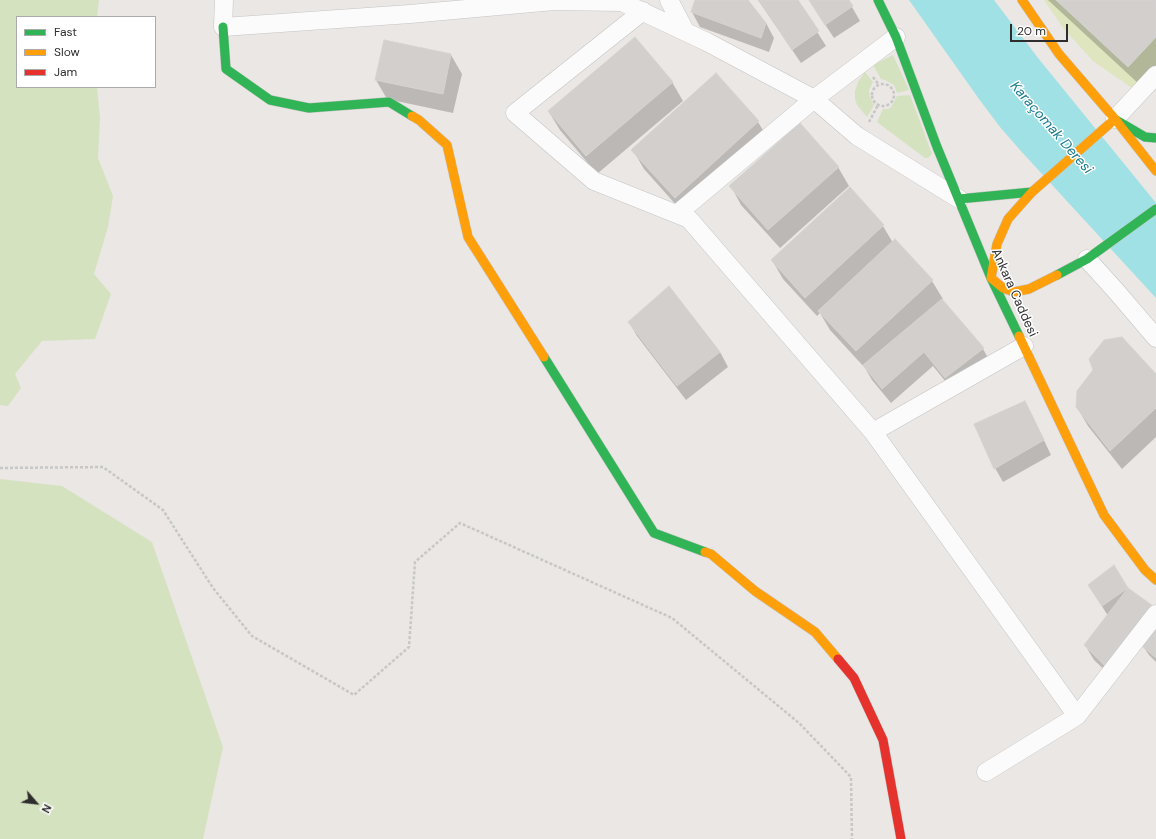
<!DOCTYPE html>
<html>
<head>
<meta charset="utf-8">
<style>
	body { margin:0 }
	#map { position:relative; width:1156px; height:839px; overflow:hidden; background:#eae7e4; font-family:"DM Sans",sans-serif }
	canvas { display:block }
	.legend { position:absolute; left:16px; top:16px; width:140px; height:72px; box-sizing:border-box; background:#fff; border:1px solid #ababab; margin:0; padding:5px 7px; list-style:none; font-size:12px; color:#2d2d2d }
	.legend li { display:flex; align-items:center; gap:8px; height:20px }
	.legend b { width:20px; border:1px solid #ababab }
	.north { position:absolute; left:16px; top:783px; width:40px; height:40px; -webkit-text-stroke:3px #fff; paint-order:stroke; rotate:118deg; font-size:11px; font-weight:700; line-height:16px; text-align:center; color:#2d2d2d }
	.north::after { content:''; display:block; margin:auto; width:14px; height:18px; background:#2d2d2d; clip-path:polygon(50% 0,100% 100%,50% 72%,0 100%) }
	.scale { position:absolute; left:1010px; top:24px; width:58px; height:18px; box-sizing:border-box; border:2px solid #2d2d2d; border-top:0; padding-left:5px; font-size:12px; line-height:14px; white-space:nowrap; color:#2d2d2d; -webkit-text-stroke:3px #fff; paint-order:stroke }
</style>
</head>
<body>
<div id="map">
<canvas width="1156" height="839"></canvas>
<ul class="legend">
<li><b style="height:5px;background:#30b455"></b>Fast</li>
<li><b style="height:5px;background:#ff9f0a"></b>Slow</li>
<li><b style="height:5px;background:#e5322d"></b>Jam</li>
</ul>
<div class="north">N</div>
<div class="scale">20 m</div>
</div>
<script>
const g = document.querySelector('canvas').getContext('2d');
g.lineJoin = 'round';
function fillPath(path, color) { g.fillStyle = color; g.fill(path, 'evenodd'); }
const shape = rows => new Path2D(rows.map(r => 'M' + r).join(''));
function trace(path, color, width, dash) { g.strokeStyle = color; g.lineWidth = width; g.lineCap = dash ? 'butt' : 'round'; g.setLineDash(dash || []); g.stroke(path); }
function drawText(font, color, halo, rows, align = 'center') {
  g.font = font + ' "DM Sans",sans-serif'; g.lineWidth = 3; g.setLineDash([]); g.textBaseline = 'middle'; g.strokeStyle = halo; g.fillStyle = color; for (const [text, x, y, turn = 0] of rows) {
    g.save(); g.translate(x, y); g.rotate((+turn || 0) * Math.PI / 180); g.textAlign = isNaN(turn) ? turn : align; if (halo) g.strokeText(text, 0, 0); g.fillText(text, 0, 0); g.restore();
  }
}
const green = shape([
	[0,0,99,0,97,17,17,17,17,87,97,87,100,118,98,158,113,196,108,227,94,274,111,294,95,339,42,341,15,374,21,388,8,406,0,405],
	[893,55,909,90,897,93,894,85,885,80,881,79,873,65],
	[865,72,873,82,869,90,870,97,874,105,867,117,857,105,855,99,855,91,858,82],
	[910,95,932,154,928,158,925,158,877,122,883,109,888,109,891,107,897,96],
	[0,479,62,486,152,542,223,747,203,839,0,839]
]);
const pitch = shape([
	[1044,0,1156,0,1156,90,1135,90,1093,61,1064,29]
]);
const water = shape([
	[909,0,994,0,1038,58,1156,203,1156,298,1020,150,1000,127,979,99]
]);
const shadow = shape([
	[696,0,746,0,766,23,774,38,769,52,700,27,692,12],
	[758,0,797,0,826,46,801,63],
	[809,0,848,0,860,21,834,38],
	[1048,0,1156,0,1156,67,1140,85],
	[385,41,451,55,462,74,453,113,387,99,376,80],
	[672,82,683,101,597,174,560,130,549,112],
	[758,122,769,140,686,216,644,169,633,150],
	[838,167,849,186,780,248,741,205,731,186],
	[850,189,883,226,893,243,932,281,943,299,942,300,983,349,991,363,954,392,933,366,891,403,872,380,865,368,830,330,820,313,817,316,783,279,772,260],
	[669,287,720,352,728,367,686,400,637,336,629,322],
	[1156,376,1156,437,1122,469,1088,426,1077,407],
	[1025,403,1033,417,1051,455,1003,482,995,468],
	[1113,567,1128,589,1152,606,1113,678,1094,660,1085,645,1108,616,1095,595],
	[1156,629,1156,662,1149,655,1143,646]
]);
const building = shape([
	[695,0,748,0,766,23,761,38,691,12,695,0],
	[759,0,798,0,819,31,792,50,759,0],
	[809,0,849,0,853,6,825,25,809,0],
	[1056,0,1156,0,1156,37,1128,67,1056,0],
	[635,37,673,82,586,156,548,111,635,37],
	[384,40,451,54,443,94,375,80,384,40],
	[716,73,759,121,675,198,631,150,716,73],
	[800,123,839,167,768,230,729,186,800,123],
	[850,187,884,225,805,298,771,260,850,187],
	[895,239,933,280,856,351,818,311,895,239],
	[669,286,720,352,677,386,628,322,669,286],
	[942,299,984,348,945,378,924,352,882,389,863,365,942,299],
	[1122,337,1156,374,1156,408,1110,451,1076,407,1077,391,1093,370,1089,359,1104,340,1122,337],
	[1025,401,1044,440,994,469,974,424,1025,401],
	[1114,565,1128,588,1102,606,1088,585,1114,565],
	[1128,588,1153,606,1104,665,1084,645,1128,588],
	[1156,627,1156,658,1142,646,1156,627]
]);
const path = shape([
	[873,77,879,85],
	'872 95a11 11 0 1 1 22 0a11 11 0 1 1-22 0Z',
	[869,122,878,105],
	[0,468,103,467,163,510,213,588,252,636,354,695,409,647,415,562,460,523,672,618,799,723,851,777,852,839]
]);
const street = shape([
	[224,0,223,27,410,14,554,1,622,2,707,42,814,99,857,136,959,199],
	[669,0,685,31],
	[643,11,515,113,594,181,689,219,873,432],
	[1115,119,1156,75],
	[677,214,814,99,896,37],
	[1087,259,1116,291,1156,338],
	[1024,346,873,432,1077,716,1156,614],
	[986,772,1077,716]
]);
const fast = shape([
	[878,0,896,37,937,147,991,278,1019,336],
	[223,27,226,69,270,100,309,108,389,102,412,116],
	[1116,120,1145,137,1156,138],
	[959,199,1032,192],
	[1057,275,1087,259,1156,209],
	[544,357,654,533,705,552]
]);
const slow = shape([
	[1022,0,1059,54,1115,119,1156,171],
	[412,116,419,120,447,145,468,237,544,357],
	[1057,275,1029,289,1014,292,1003,288,991,278,997,244,1008,219,1032,192,1115,119],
	[1019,336,1104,515,1145,570,1156,580],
	[705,552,711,554,755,591,815,632,838,659]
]);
const jam = shape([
	[838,659,854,678,883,740,901,839]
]);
const streetNames = [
	["Ankara Caddesi",1014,293,66]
];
const waterNames = [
	["Karaçomak Deresi",1051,128,49]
];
fillPath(green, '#d5e2c0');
fillPath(pitch, '#dee5bf');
fillPath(water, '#9fe1e5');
fillPath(shadow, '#0003');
fillPath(building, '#d2cfcd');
trace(building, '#d5d3d0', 1);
trace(street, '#c5c4c4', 19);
trace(fast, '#c5c4c4', 10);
trace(slow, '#c5c4c4', 10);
trace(jam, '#c5c4c4', 10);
trace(path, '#c7c7c7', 2.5, [3, 2]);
trace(street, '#fcfbfb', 18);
trace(fast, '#30b455', 9);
trace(slow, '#ff9f0a', 9);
trace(jam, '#e5322d', 9);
drawText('13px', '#2d2d2d', '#fff', streetNames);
drawText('italic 14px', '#1a7d8d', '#fff', waterNames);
</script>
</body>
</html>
